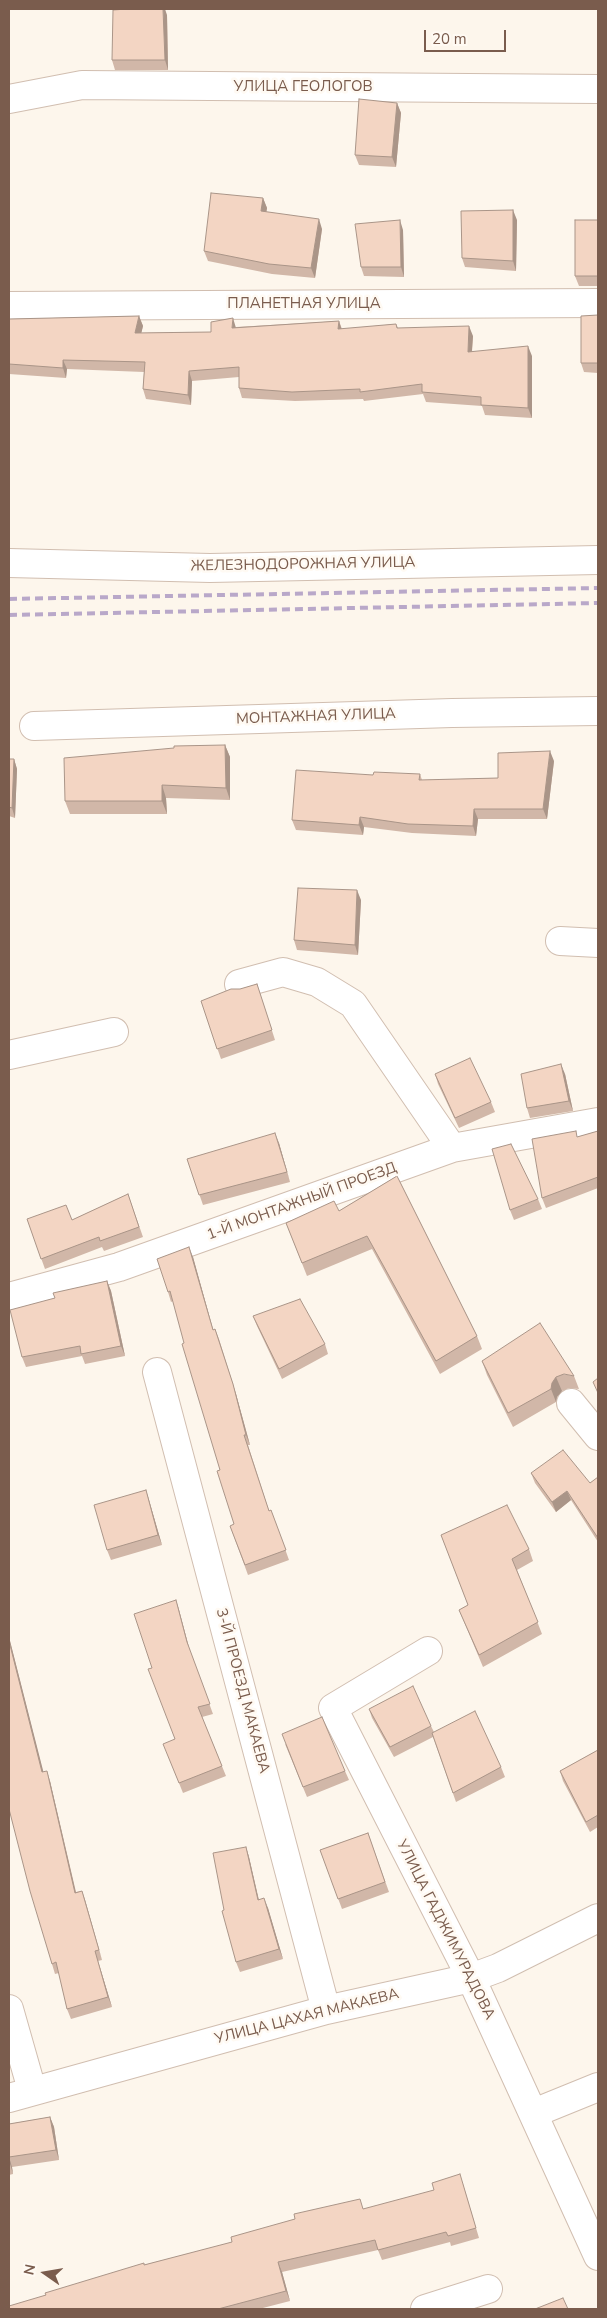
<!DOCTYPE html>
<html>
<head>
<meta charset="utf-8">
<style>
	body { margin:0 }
	#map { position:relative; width:607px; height:2318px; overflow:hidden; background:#fdf6ec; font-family:"Nunito Sans",sans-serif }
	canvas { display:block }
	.frame { position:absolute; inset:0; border:10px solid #7a5c4d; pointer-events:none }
	.north { position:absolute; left:20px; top:2248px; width:50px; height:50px; -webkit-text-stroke:4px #fffaf3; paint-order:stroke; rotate:283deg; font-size:14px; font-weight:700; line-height:20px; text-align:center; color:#7a5c4d }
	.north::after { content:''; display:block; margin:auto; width:18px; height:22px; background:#7a5c4d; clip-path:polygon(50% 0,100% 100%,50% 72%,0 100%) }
	.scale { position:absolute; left:424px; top:30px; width:82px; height:22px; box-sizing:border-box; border:2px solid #7a5c4d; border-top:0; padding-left:6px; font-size:15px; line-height:18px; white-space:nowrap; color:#7a5c4d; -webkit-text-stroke:4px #fffaf3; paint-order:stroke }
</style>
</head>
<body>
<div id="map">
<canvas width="607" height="2318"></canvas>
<div class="frame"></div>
<div class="north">N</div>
<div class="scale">20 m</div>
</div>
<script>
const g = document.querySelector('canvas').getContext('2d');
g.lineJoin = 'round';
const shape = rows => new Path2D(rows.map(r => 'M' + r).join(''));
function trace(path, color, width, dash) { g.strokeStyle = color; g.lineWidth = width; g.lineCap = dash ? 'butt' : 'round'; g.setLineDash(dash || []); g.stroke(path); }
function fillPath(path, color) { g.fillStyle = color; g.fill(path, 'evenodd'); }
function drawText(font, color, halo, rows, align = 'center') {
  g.font = font + ' "Nunito Sans",sans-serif'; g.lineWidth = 5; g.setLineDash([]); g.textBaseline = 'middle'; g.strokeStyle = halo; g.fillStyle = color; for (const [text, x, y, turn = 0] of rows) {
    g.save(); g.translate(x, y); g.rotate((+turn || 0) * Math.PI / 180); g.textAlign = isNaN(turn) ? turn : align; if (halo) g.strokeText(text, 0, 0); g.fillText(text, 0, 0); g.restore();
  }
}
const minor = shape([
	[9,99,82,85,598,89],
	[9,306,598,303],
	[9,563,210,568,598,560],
	[34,726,452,713,598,711],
	[560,941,598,943],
	[239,984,283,972,317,982,353,1004,452,1148],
	[9,1055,114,1032],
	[9,1297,119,1267,452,1148,598,1122],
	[157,1372,326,2010],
	[571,1403,598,1436],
	[428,1651,333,1708,471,1978,598,2256],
	[9,2009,32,2090],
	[9,2098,326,2010,471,1978,498,1968,598,1918],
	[534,2113,598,2087],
	[425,2309,488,2289]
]);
const rail = shape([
	[9,599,598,588],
	[9,615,598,603]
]);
const wall = shape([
	[167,15,168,70,115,70,112,60],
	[397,103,401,113,396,167,359,165,355,155],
	[263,198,267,208,266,212,322,229,315,278,272,274,208,261,204,251],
	[517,220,516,271,465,267,462,258],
	[598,220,598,286,579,286,575,276],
	[403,230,404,277,364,276,361,267],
	[598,315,598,373,584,372,581,363],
	[139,316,143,326,141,333,211,332,236,327,339,321,342,329,396,324,398,328,473,336,472,352,532,356,532,418,485,415,482,406,426,402,423,394,364,401,363,399,295,401,242,398,239,388,239,377,192,381,191,405,146,399,143,389,144,372,67,369,66,378,9,374,9,319],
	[225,745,230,757,230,800,166,798,167,814,70,814,65,801],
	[9,759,14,759,17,769,15,818,9,816],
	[554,761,547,819,478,819,476,836,412,833,364,827,363,835,296,830,292,820,373,775,420,774,422,780,498,778],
	[361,900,358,955,297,950,294,940],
	[257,984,275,1040,221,1059,201,1001],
	[435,1074,491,1102,495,1112,459,1128,438,1084],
	[565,1074,573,1111,530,1118,527,1108],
	[598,1131,598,1188,546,1208,542,1198,578,1137],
	[279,1143,290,1182,203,1205,187,1159],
	[397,1176,477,1336,482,1349,440,1374,372,1249,307,1276,286,1223,339,1211],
	[128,1194,143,1237,104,1251,102,1247,45,1269,27,1219,72,1220],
	[538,1199,542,1209,514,1220,510,1210],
	[193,1257,213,1330,215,1329,219,1339,236,1394,250,1445,248,1445,269,1511,271,1510,289,1560,248,1575,230,1526,234,1524,220,1470,173,1301,171,1302,168,1292],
	[107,1281,111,1291,125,1356,85,1364,82,1356,26,1367,22,1357,55,1298],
	[253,1316,325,1344,328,1354,282,1379,257,1326],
	[482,1361,574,1376,579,1389,569,1388,562,1391,557,1397,556,1402,513,1427,487,1375],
	[531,1473,590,1483,598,1477,598,1542,571,1500,556,1512,535,1483],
	[146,1490,162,1545,111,1560,107,1550],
	[441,1535,529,1549,533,1561,517,1570,542,1634,483,1667,459,1610,468,1605],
	[176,1600,179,1610,190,1651,213,1714,202,1717,226,1776,183,1793,167,1753,175,1739,152,1668],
	[9,1637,43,1772,50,1781,76,1892,82,1891,85,1900,102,1960,98,1961,112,2007,71,2019,67,2009,59,1973,55,1974,52,1964,9,1809],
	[369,1709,431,1726,434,1732,501,1767,505,1777,456,1802,433,1737,394,1757,372,1718],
	[285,1744,345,1771,349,1780,307,1797],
	[598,1750,598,1827,590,1832,563,1781,560,1771],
	[368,1833,389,1892,342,1909,320,1850],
	[246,1847,249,1857,259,1900,268,1908,283,1959,240,1972,236,1962,224,1910],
	[50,2117,54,2127,59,2160,12,2167,13,2174,9,2175,9,2124],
	[463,2184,479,2238,451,2246,450,2242,382,2260,378,2250,282,2272,290,2301,259,2309,9,2309,46,2295,144,2265]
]);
const shadedWall = shape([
	[163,9,165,9,167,15,168,70,165,60],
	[397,103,401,113,396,167,392,157],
	[263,198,267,208,265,221,261,211],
	[513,210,517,220,516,271,513,261],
	[319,219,322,229,315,278,311,268],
	[400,220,403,230,404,277,401,267],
	[139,316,143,326,139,343,135,333],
	[233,318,236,328,232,328],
	[339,321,342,331,338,329],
	[469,326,473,336,471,362,468,352],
	[528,346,532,356,532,418,528,408],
	[63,360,67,369,66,378,63,368],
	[189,371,192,381,191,405,188,395],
	[225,745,230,757,230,800,226,788],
	[550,751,554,761,547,819,543,809],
	[14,759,17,769,15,818,12,808],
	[162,785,166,798,167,814,162,801],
	[474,809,478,819,476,836,473,826],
	[360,817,364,827,363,835,359,825],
	[357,890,361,900,358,955,355,945],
	[561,1064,565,1074,573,1111,569,1101],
	[275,1133,279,1143,290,1182,287,1172],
	[189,1247,193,1257,216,1340,213,1330],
	[107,1281,111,1291,125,1356,121,1346],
	[215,1329,236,1394,250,1445,246,1435],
	[556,1377,562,1391,557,1397,556,1402,551,1389,552,1383],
	[146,1490,149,1500,162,1545,158,1535],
	[567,1491,571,1500,556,1512,552,1502],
	[176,1600,179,1610,190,1652,187,1642],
	[9,1637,46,1782,42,1772,9,1641],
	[47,1771,50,1781,78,1902,75,1893],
	[246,1847,249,1857,261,1910,258,1900],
	[82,1891,85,1900,102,1960,99,1950],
	[264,1898,268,1908,283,1959,279,1949],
	[95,1951,98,1961,112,2007,108,1997],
	[50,2117,54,2127,59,2160,56,2150],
	[9,2157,12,2167,13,2174,10,2164],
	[278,2262,282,2272,290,2301,286,2291]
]);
const building = shape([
	[127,9,163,9,165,60,112,60,113,10,127,9],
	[359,99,397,103,392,157,355,155,359,99],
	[211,193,263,198,261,211,319,219,311,268,269,264,204,251,211,193],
	[513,210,513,261,462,258,461,211,513,210],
	[400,220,401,267,361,267,355,224,400,220],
	[575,220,598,220,598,276,575,276,575,220],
	[598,315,598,363,581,363,581,316,598,315],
	[139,316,135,333,211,332,211,322,233,318,232,328,339,321,338,329,396,324,397,328,469,326,468,352,528,346,528,408,481,405,481,397,422,392,422,384,360,392,360,389,292,392,239,388,239,367,189,371,188,395,143,389,145,362,63,360,63,368,9,364,9,319,139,316],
	[225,745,226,788,162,785,162,801,65,801,64,758,174,748,174,746,225,745],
	[550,751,543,809,474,809,473,826,408,824,360,817,359,825,292,820,296,770,373,775,374,772,420,774,419,780,498,778,498,753,550,751],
	[9,759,14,759,12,808,9,807,9,759],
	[298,888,357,890,355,945,294,940,298,888],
	[257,984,272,1030,217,1049,201,1001,231,989,240,989,257,984],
	[470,1058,491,1102,455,1118,435,1074,470,1058],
	[561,1064,569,1101,527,1108,521,1074,561,1064],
	[576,1131,577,1137,598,1131,598,1177,542,1198,532,1139,576,1131],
	[275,1133,287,1172,199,1195,187,1159,275,1133],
	[511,1144,538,1199,510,1210,492,1149,511,1144],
	[397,1176,477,1336,436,1361,367,1236,302,1263,286,1223,334,1201,339,1211,397,1176],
	[128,1194,139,1227,100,1241,99,1237,41,1259,27,1219,66,1205,72,1220,128,1194],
	[189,1247,213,1330,215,1329,233,1384,246,1435,244,1435,269,1511,271,1510,286,1550,245,1565,230,1526,234,1524,217,1471,220,1470,182,1344,184,1343,170,1291,168,1292,157,1259,189,1247],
	[107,1281,121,1346,81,1354,80,1346,22,1357,10,1310,55,1298,53,1293,107,1281],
	[300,1299,325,1344,279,1369,253,1316,300,1299],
	[540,1323,574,1376,564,1374,556,1377,552,1383,551,1389,508,1413,482,1361,540,1323],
	[598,1378,598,1393,593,1382,598,1378],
	[563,1450,590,1483,598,1477,598,1538,567,1491,552,1502,531,1473,563,1450],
	[146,1490,158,1535,107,1550,94,1505,146,1490],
	[507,1505,529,1549,512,1559,538,1622,479,1655,459,1610,468,1605,441,1535,507,1505],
	[176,1600,187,1642,210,1704,198,1707,222,1766,179,1783,163,1744,175,1739,148,1669,152,1668,134,1614,176,1600],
	[9,1641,42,1772,47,1771,75,1893,82,1891,99,1950,95,1951,108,1997,67,2009,56,1962,52,1964,30,1891,9,1809,9,1641],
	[413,1686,431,1726,390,1747,369,1709,413,1686],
	[475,1711,501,1767,453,1793,432,1733,475,1711],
	[322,1717,345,1771,303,1787,282,1734,322,1717],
	[598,1750,598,1815,586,1822,560,1771,598,1750],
	[368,1833,385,1882,338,1899,320,1850,368,1833],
	[246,1847,258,1900,264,1898,279,1949,236,1962,222,1911,224,1910,213,1853,246,1847],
	[50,2117,56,2150,9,2157,10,2164,9,2165,9,2124,50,2117],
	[460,2174,476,2228,448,2236,446,2232,378,2250,375,2240,278,2262,286,2291,218,2309,9,2309,9,2306,46,2295,45,2293,144,2263,144,2265,232,2242,231,2237,295,2219,294,2214,360,2199,363,2209,434,2190,432,2183,460,2174],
	[563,2298,568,2309,535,2309,563,2298]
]);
const streetNames = [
	["УЛИЦА ГЕОЛОГОВ",303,87],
	["ПЛАНЕТНАЯ УЛИЦА",304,304],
	["ЖЕЛЕЗНОДОРОЖНАЯ УЛИЦА",303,565,-1],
	["МОНТАЖНАЯ УЛИЦА",316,717,-2],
	["1-Й МОНТАЖНЫЙ ПРОЕЗД",302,1202,-20],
	["3-Й ПРОЕЗД МАКАЕВА",242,1691,75],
	["УЛИЦА ГАДЖИМУРАДОВА",445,1930,63],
	["УЛИЦА ЦАХАЯ МАКАЕВА",307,2017,-14]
];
trace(minor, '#d1beb0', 30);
trace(minor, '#fff', 28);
trace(rail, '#b9a8c9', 4, [8, 5]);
fillPath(wall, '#d1b7a8');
fillPath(shadedWall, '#aa9588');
fillPath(building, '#f3d5c3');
trace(building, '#aa9588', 1);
drawText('15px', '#7a5c4d', '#fffaf3', streetNames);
</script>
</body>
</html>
